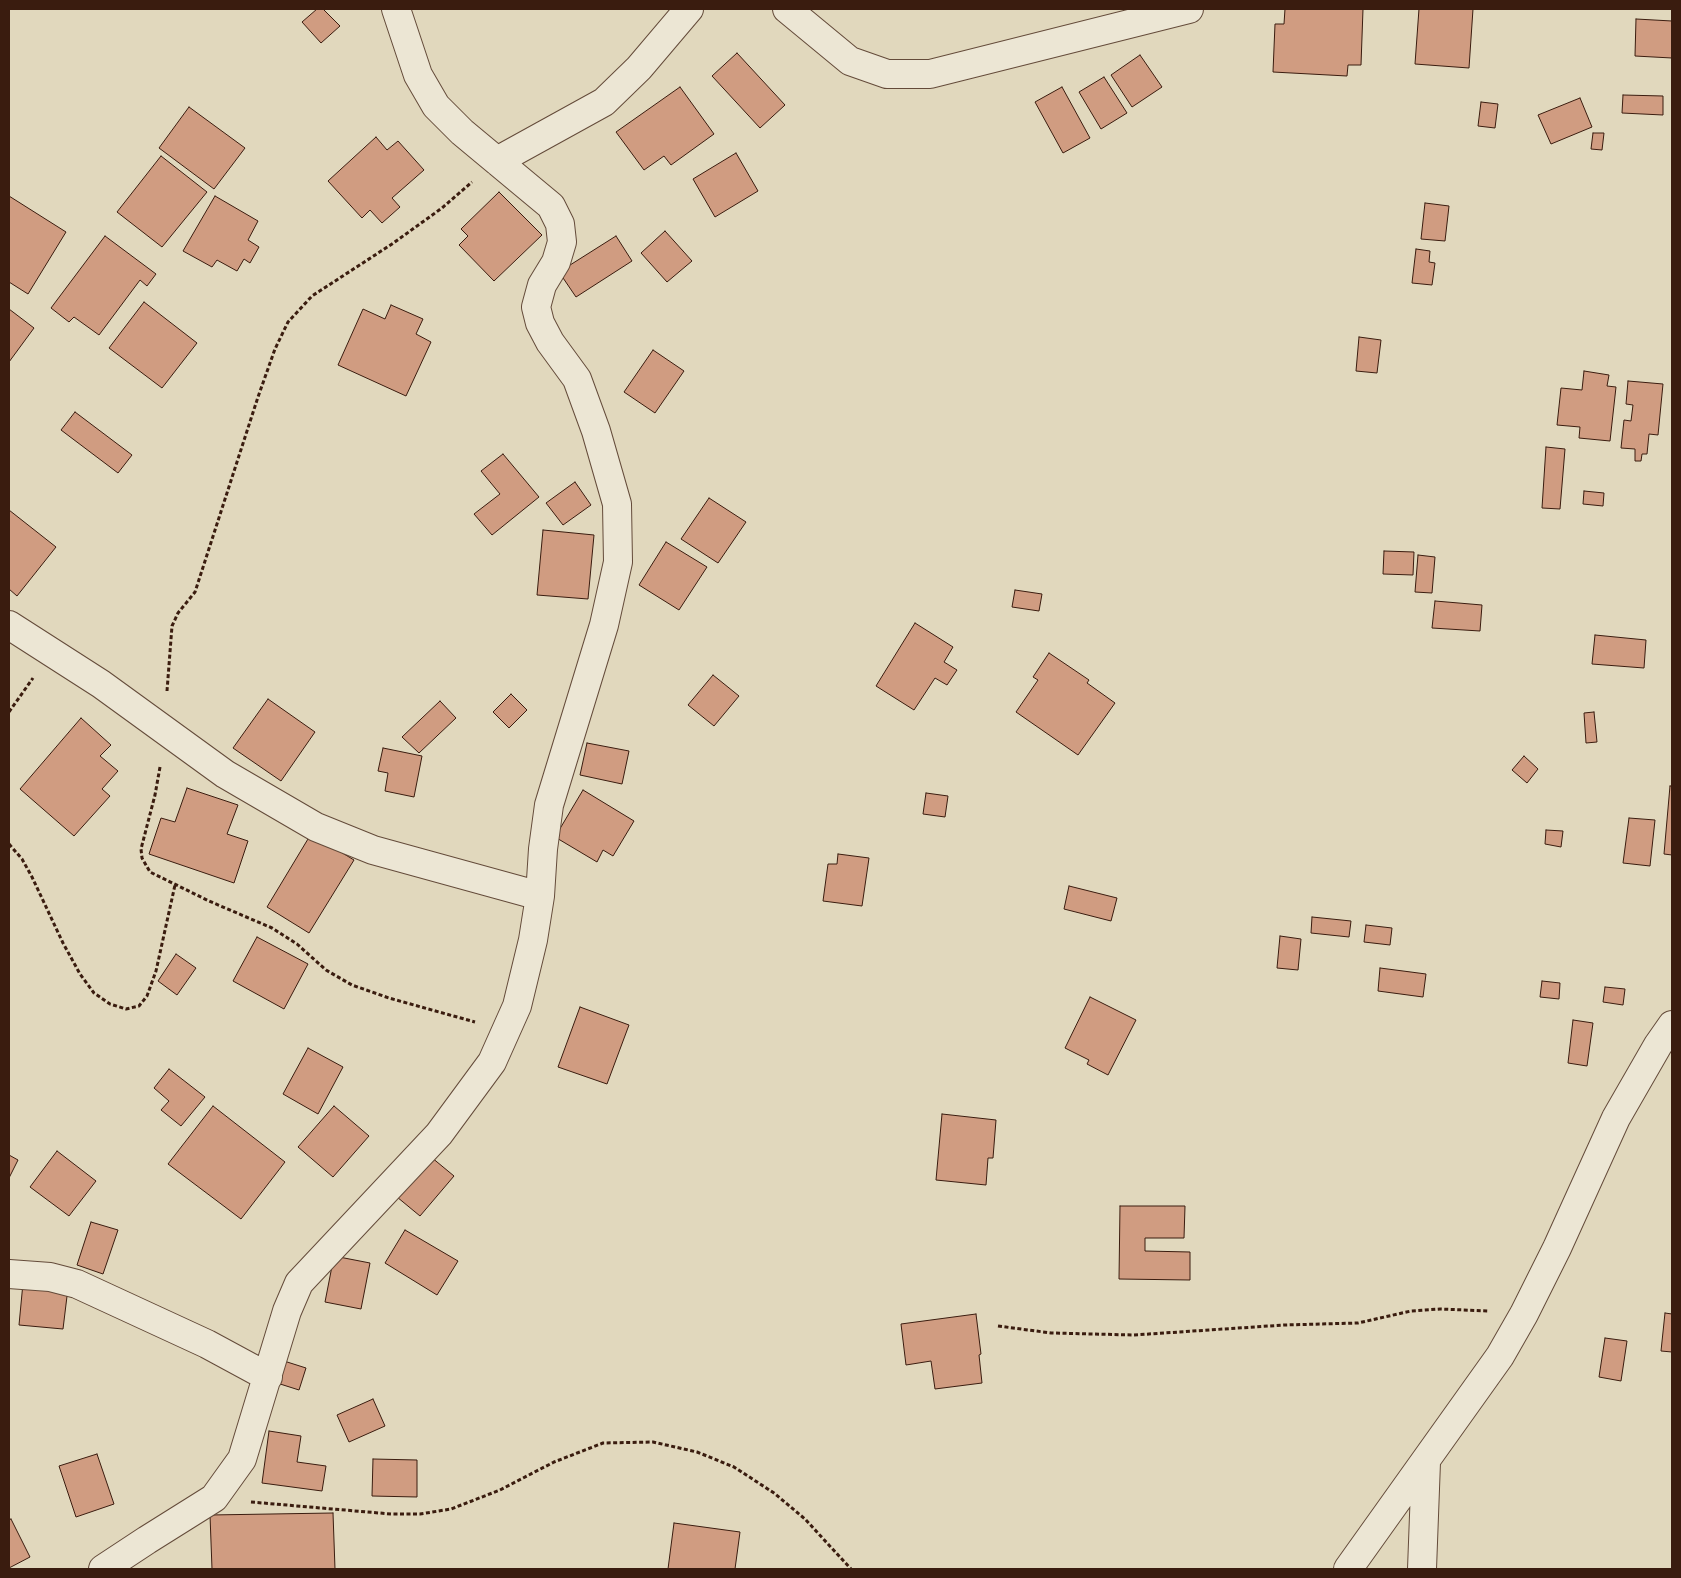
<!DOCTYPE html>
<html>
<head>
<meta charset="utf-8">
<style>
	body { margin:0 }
	#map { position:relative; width:1681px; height:1578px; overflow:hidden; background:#e1d8bd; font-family:"Libre Bodoni",serif }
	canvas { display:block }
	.frame { position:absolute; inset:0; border:10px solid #3a1c0f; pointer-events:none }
</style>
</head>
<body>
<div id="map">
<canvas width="1681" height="1578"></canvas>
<div class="frame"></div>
</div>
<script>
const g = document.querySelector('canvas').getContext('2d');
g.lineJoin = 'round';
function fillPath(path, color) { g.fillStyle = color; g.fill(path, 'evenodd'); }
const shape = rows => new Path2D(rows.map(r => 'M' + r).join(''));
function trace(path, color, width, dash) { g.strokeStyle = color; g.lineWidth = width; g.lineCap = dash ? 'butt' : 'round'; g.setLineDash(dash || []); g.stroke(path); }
const building = shape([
	[317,9,323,9,340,26,321,43,302,22,317,9],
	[1285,9,1363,9,1361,65,1348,65,1347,76,1273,72,1275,24,1284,24,1285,9],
	[1419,9,1473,9,1469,68,1415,64,1419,9],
	[1636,19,1672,21,1672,58,1635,56,1636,19],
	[737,53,785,105,760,128,712,76,737,53],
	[1140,55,1162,87,1132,107,1111,75,1140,55],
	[1104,77,1127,113,1101,129,1079,92,1104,77],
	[680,87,714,134,671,165,664,156,644,170,616,132,680,87],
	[1062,87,1090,138,1063,153,1035,102,1062,87],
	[1623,95,1663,96,1663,115,1622,113,1623,95],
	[1580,98,1592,127,1551,144,1538,115,1580,98],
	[1481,102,1498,104,1495,128,1478,126,1481,102],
	[189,107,245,148,214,189,159,148,189,107],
	[1593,133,1604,133,1602,150,1591,149,1593,133],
	[376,137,387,150,398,141,424,170,392,198,400,207,382,223,370,210,362,218,328,181,376,137],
	[736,153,758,191,715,217,693,179,736,153],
	[161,156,207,192,162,247,117,212,161,156],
	[499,192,542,235,494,281,459,245,468,236,461,229,499,192],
	[9,196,66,232,28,294,9,282,9,196],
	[215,196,258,221,248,240,259,247,250,263,244,259,237,271,217,260,212,267,183,251,215,196],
	[1425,203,1449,206,1445,241,1421,239,1425,203],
	[665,231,692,261,667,282,641,253,665,231],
	[105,236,156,274,147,286,140,280,99,335,74,317,69,322,51,308,105,236],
	[616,236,632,261,576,297,559,272,616,236],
	[1416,249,1430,251,1429,262,1435,263,1432,285,1412,283,1416,249],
	[144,302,197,343,162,388,109,348,144,302],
	[391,305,423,319,416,334,431,342,406,396,338,365,363,309,385,319,391,305],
	[9,309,34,328,9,362,9,309],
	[1359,337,1381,340,1377,373,1356,371,1359,337],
	[653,350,684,371,655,413,624,392,653,350],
	[1584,371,1609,375,1607,386,1616,387,1610,441,1579,438,1580,427,1557,425,1561,388,1582,390,1584,371],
	[1628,381,1663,384,1658,435,1649,434,1647,454,1642,454,1641,461,1635,461,1635,449,1621,448,1624,420,1631,421,1633,405,1626,404,1628,381],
	[75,412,132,455,118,473,61,430,75,412],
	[1546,447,1565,449,1560,509,1542,508,1546,447],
	[503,454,539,497,492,535,474,514,500,494,481,471,503,454],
	[575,482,591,505,563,525,546,503,575,482],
	[1584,491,1604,493,1603,506,1583,504,1584,491],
	[709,498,746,522,718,563,681,539,709,498],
	[9,510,56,547,17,596,9,589,9,510],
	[543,530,594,535,588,599,537,595,543,530],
	[666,542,707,567,679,610,639,585,666,542],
	[1384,551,1414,552,1413,575,1383,574,1384,551],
	[1418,555,1435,557,1432,593,1415,592,1418,555],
	[1015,590,1042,594,1039,611,1012,607,1015,590],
	[1435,601,1482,605,1480,631,1432,628,1435,601],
	[915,623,953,647,944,662,957,670,947,685,935,678,914,710,876,686,915,623],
	[1595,635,1646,640,1644,668,1592,664,1595,635],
	[1049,653,1089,680,1087,683,1115,703,1078,755,1016,712,1038,680,1033,677,1049,653],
	[713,675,739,696,714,726,688,705,713,675],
	[511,694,527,710,509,728,493,712,511,694],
	[268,699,315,732,281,781,233,748,268,699],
	[440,701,456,718,419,753,402,737,440,701],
	[1594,712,1597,742,1586,743,1584,713,1594,712],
	[81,718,111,745,100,756,118,771,102,789,110,796,74,836,20,789,81,718],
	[587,743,629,751,622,784,580,775,587,743],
	[383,748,422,756,414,797,385,791,388,773,378,771,383,748],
	[1524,756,1538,769,1527,783,1512,770,1524,756],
	[1670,786,1672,786,1672,855,1664,854,1670,786],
	[187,788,238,805,227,834,248,841,234,883,149,854,161,818,175,822,187,788],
	[583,790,634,821,613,856,603,850,597,862,555,837,583,790],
	[926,793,948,796,945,817,923,814,926,793],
	[1629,818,1655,820,1650,866,1623,863,1629,818],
	[1546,830,1563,831,1561,847,1545,844,1546,830],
	[311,834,354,860,309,933,267,907,311,834],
	[838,854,869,858,862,906,823,901,828,864,837,864,838,854],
	[1069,886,1117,898,1111,921,1064,909,1069,886],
	[1312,917,1351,921,1349,937,1311,933,1312,917],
	[1366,925,1392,928,1390,945,1364,942,1366,925],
	[1280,936,1301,939,1298,970,1277,968,1280,936],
	[257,937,308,964,284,1009,233,981,257,937],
	[176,954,196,968,177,995,158,981,176,954],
	[1380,968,1426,974,1423,997,1378,991,1380,968],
	[1542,981,1560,983,1559,999,1540,997,1542,981],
	[1605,987,1625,989,1623,1005,1603,1002,1605,987],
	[1090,997,1136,1020,1108,1075,1087,1064,1089,1060,1065,1048,1090,997],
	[580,1007,629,1025,607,1084,558,1067,580,1007],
	[1573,1020,1593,1023,1587,1066,1568,1063,1573,1020],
	[308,1048,343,1067,318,1114,283,1094,308,1048],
	[169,1069,205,1097,181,1126,161,1110,169,1101,154,1088,169,1069],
	[213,1106,285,1162,241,1219,168,1164,213,1106],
	[334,1106,369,1136,333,1177,298,1147,334,1106],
	[942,1114,996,1120,993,1158,988,1158,986,1185,936,1180,942,1114],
	[57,1151,96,1181,69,1216,30,1187,57,1151],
	[9,1155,18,1160,9,1178,9,1155],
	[431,1157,454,1176,420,1216,397,1197,431,1157],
	[1120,1206,1185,1206,1184,1238,1145,1238,1145,1251,1190,1252,1190,1280,1119,1279,1120,1206],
	[91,1222,118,1230,103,1274,77,1265,91,1222],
	[405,1230,458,1261,437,1295,385,1263,405,1230],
	[334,1256,370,1263,361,1309,325,1302,334,1256],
	[23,1283,68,1288,63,1329,19,1325,23,1283],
	[1665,1313,1672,1314,1672,1352,1661,1351,1665,1313],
	[976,1314,981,1354,979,1355,982,1383,935,1389,931,1361,906,1365,901,1324,976,1314],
	[1605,1338,1627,1341,1621,1381,1599,1377,1605,1338],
	[284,1361,306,1368,299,1390,277,1383,284,1361],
	[373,1399,385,1426,349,1442,337,1415,373,1399],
	[269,1431,301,1436,297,1462,326,1466,322,1491,262,1483,269,1431],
	[97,1454,114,1504,76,1517,59,1466,97,1454],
	[373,1459,417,1460,417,1497,372,1496,373,1459],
	[333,1513,335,1569,212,1569,210,1515,333,1513],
	[11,1519,30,1557,9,1568,9,1520,11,1519],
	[674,1523,740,1532,735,1569,668,1569,674,1523]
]);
const path = shape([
	[167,691,172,626,178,613,195,592,258,397,275,349,288,322,312,296,392,244,442,208,472,182],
	[9,712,33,678],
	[160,767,155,795,141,849,142,858,150,872,209,901,272,928,297,944,326,970,352,985,389,998,475,1022],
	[9,844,22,859,32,877,63,943,80,974,94,993,110,1004,126,1009,139,1006,147,996,156,971,175,885],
	[998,1326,1051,1333,1134,1335,1284,1325,1358,1323,1411,1311,1440,1309,1489,1311],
	[251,1502,391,1514,420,1514,451,1509,500,1490,554,1462,603,1443,653,1442,697,1452,734,1467,774,1493,805,1519,851,1569]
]);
const street = shape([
	[787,9,850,61,887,74,930,74,1189,9],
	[497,161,604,102,639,68,689,9],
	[9,625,101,684,225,774,316,827,373,850,540,896],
	[9,1274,50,1277,77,1284,207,1344,268,1377],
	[103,1569,147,1540,214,1498,242,1459,287,1311,299,1283,439,1134,492,1062,517,1006,533,940,540,896,543,849,549,805,604,625,618,562,617,504,596,431,577,379,550,342,540,323,536,307,542,285,556,262,562,242,560,224,551,206,462,132,436,106,418,75,396,9],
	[1348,1569,1500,1356,1524,1314,1557,1248,1616,1118,1658,1045,1672,1025],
	[1422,1569,1426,1462]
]);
fillPath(building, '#d09c81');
trace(building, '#3a1c0f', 1);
trace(street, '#644b3a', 30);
trace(path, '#3a1c0f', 3, [4, 2.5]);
trace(street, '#ece6d4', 28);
</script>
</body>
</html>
